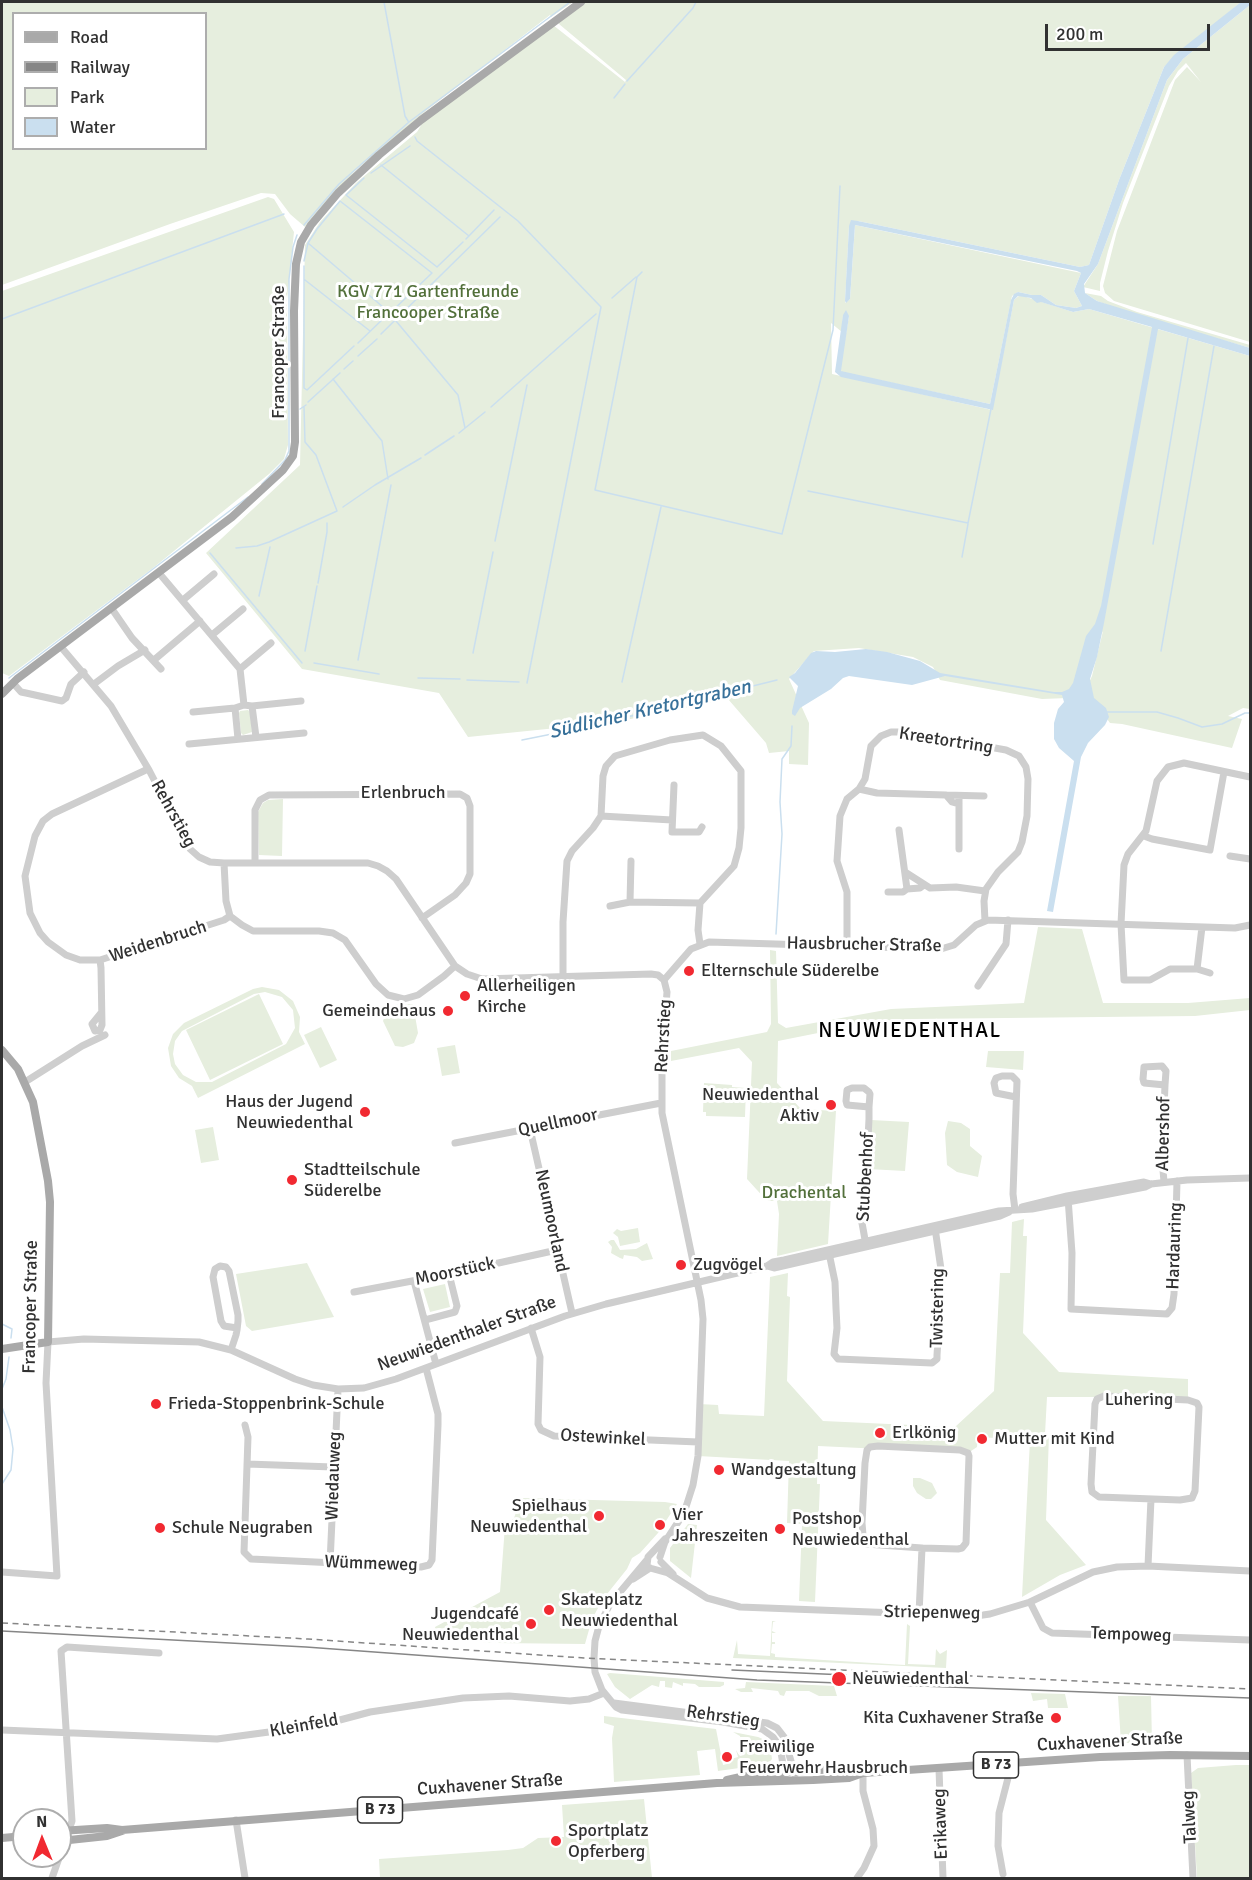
<!DOCTYPE html>
<html>
<head>
<meta charset="utf-8">
<style>
	body { margin:0 }
	#map { position:relative; width:1252px; height:1880px; overflow:hidden; background:#fff; font-family:Signika,sans-serif }
	canvas { display:block }
	.frame { position:absolute; inset:0; border:3px solid #313131; pointer-events:none }
	.legend { position:absolute; left:12px; top:12px; width:195px; height:138px; box-sizing:border-box; background:#fff; border:2px solid #adadad; margin:0; padding:8px 10px; list-style:none; font-size:18px; color:#313131 }
	.legend li { display:flex; align-items:center; gap:12px; height:30px }
	.legend b { width:30px; border:2px solid #adadad }
	.north { position:absolute; left:12px; top:1808px; width:60px; height:60px; box-sizing:border-box; background:#fff; border:2px solid #adadad; border-radius:50%; rotate:359deg; font-size:16px; font-weight:700; line-height:24px; text-align:center; color:#313131 }
	.north::after { content:''; display:block; margin:auto; width:21px; height:27px; background:#f12931; clip-path:polygon(50% 0,100% 100%,50% 72%,0 100%) }
	.scale { position:absolute; left:1045px; top:24px; width:165px; height:27px; box-sizing:border-box; border:3px solid #313131; border-top:0; padding-left:8px; font-size:18px; line-height:21px; white-space:nowrap; color:#313131; -webkit-text-stroke:4px #fff; paint-order:stroke }
</style>
</head>
<body>
<div id="map">
<canvas width="1252" height="1880"></canvas>
<div class="frame"></div>
<ul class="legend">
<li><b style="height:8px;background:#a9a9a9"></b>Road</li>
<li><b style="height:8px;background:#868686"></b>Railway</li>
<li><b style="height:16px;background:#e6eede"></b>Park</li>
<li><b style="height:16px;background:#cadfef"></b>Water</li>
</ul>
<div class="north">N</div>
<div class="scale">200 m</div>
</div>
<script>
const g = document.querySelector('canvas').getContext('2d');
g.lineJoin = 'round';
function fillPath(path, color) { g.fillStyle = color; g.fill(path, 'evenodd'); }
const shape = rows => new Path2D(rows.map(r => 'M' + r).join(''));
function trace(path, color, width, dash) { g.strokeStyle = color; g.lineWidth = width; g.lineCap = dash ? 'butt' : 'round'; g.setLineDash(dash || []); g.stroke(path); }
function drawText(font, color, halo, rows, align = 'center') {
  g.font = font + ' Signika,sans-serif'; g.lineWidth = 6; g.setLineDash([]); g.textBaseline = 'middle'; g.strokeStyle = halo; g.fillStyle = color; for (const [text, x, y, turn = 0] of rows) {
    g.save(); g.translate(x, y); g.rotate((+turn || 0) * Math.PI / 180); g.textAlign = isNaN(turn) ? turn : align; if (halo) g.strokeText(text, 0, 0); g.fillText(text, 0, 0); g.restore();
  }
}
const green = shape([
	[2,2,573,2,551,17,550,15,427,110,355,171,305,227,290,214,275,194,261,193,170,224,2,285],
	[14,14,206,14,206,148,14,148],
	[584,2,1241,2,1164,67,1119,180,1089,265,1080,267,858,221,849,226,845,303,850,299,855,225,1081,273,1074,291,1082,306,1076,308,1056,305,1041,295,1032,295,1018,292,1012,296,990,404,842,372,840,369,849,316,843,315,842,332,831,323,832,374,992,410,1014,300,1020,295,1073,312,1089,309,1250,356,1250,709,1243,708,1228,716,1242,719,1232,748,1122,724,1110,723,1086,689,1092,676,1103,631,1068,698,1042,699,940,680,933,667,913,657,859,648,814,651,789,679,809,723,808,765,789,764,789,751,769,753,766,743,728,699,616,722,468,737,439,693,302,669,206,553,300,465,305,245,320,222,356,183,417,132,423,122,553,25,625,82,626,80,559,24,558,21],
	[1250,5,1250,342,1114,301,1105,293,1103,286,1117,231,1175,80,1187,67,1201,82,1186,63,1178,71,1169,86,1123,203,1108,251,1100,283,1100,291,1083,287,1098,264,1167,80,1183,59],
	[268,197,274,199,294,232,287,299,288,445,284,459,269,474,153,568,9,676,2,673,2,291],
	[1085,293,1101,296,1108,301,1137,312,1250,345,1250,348,1136,315,1097,301],
	[248,710,250,712,252,732,243,735,241,733,239,713,240,711],
	[283,799,282,856,259,855,258,812,263,803,268,800],
	[1038,927,1082,929,1103,1003,1188,1003,1250,998,1250,1010,1195,1016,912,1019,873,1022,778,1041,777,1083,801,1109,836,1111,828,1244,777,1256,779,1214,777,1201,767,1201,747,1179,752,1062,739,1048,671,1061,671,1051,767,1032,771,1024,770,950,776,951,778,1023,786,1028,891,1009,1024,1003],
	[262,987,279,990,293,1001,300,1017,299,1032,305,1044,198,1098,192,1086,179,1078,171,1066,168,1048,173,1034,184,1023,253,989],
	[265,992,282,997,293,1010,295,1028,286,1044,212,1082,196,1082,183,1075,175,1064,173,1054,175,1041,182,1031,254,994],
	[259,994,283,1044,210,1080,186,1030],
	[413,1004,418,1033,414,1043,403,1047,395,1046,383,1021,389,1005],
	[321,1027,337,1060,320,1068,304,1035],
	[455,1045,460,1073,442,1076,437,1048],
	[988,1051,1024,1051,1023,1070,986,1067],
	[704,1083,732,1085,732,1087,746,1088,745,1117,706,1116,706,1112,703,1112],
	[871,1120,909,1122,905,1171,868,1169],
	[948,1121,961,1123,970,1129,970,1146,982,1156,978,1177,957,1172,947,1165,945,1133],
	[213,1127,219,1160,201,1163,195,1130],
	[1024,1219,1023,1236,1027,1236,1023,1333,1059,1372,1188,1379,1188,1397,1047,1397,1045,1434,1049,1435,1046,1520,1086,1565,1060,1575,1022,1597,1030,1440,978,1437,977,1447,968,1453,818,1446,817,1484,820,1484,815,1602,799,1601,802,1524,787,1523,789,1461,698,1456,699,1404,718,1405,719,1414,764,1416,770,1277,788,1273,787,1296,790,1297,787,1381,823,1421,955,1427,994,1391,1000,1273,1010,1273,1012,1222],
	[638,1228,640,1242,620,1246,618,1237,613,1233,617,1229,621,1231],
	[611,1240,614,1240,620,1250,636,1249,647,1243,653,1259,642,1261,637,1257,624,1255,623,1259,620,1258,611,1253,612,1247,608,1242],
	[307,1263,334,1317,252,1331,246,1326,236,1274],
	[445,1284,450,1307,430,1312,423,1289],
	[913,1478,920,1478,932,1483,937,1493,931,1499,926,1499,917,1493,913,1486],
	[521,1498,665,1502,677,1504,658,1533,640,1553,632,1558,627,1569,603,1599,592,1619,585,1644,497,1643,437,1639,435,1627,500,1592,505,1526,514,1518],
	[688,1524,697,1525,691,1578,670,1561,670,1548],
	[772,1621,776,1621,773,1622,772,1631,776,1633,772,1633,772,1642,775,1642,775,1644,772,1644,771,1653,775,1654,775,1657,905,1665,907,1624,910,1626,908,1664,935,1665,936,1649,940,1654,947,1650,946,1668,733,1658,737,1640,738,1654,770,1656],
	[610,1673,724,1682,724,1685,720,1687,699,1687,695,1684,683,1683,683,1686,673,1682,672,1688,665,1687,665,1681,660,1681,659,1687,652,1685,630,1699,615,1687,607,1674],
	[746,1682,834,1686,837,1696,819,1696,809,1691,786,1691,784,1696,780,1695,778,1691,751,1688,753,1692,741,1692,735,1689,745,1688],
	[1031,1693,1065,1694,1068,1708,1048,1708,1047,1699,1033,1701],
	[1118,1696,1151,1696,1152,1743,1121,1743],
	[604,1716,716,1729,723,1765,731,1763,731,1759,738,1757,736,1750,740,1756,744,1755,740,1736,733,1732,758,1737,765,1740,770,1746,772,1759,768,1764,718,1771,715,1749,697,1751,700,1775,614,1782,612,1738,614,1726,604,1723],
	[1236,1765,1250,1765,1250,1878,1197,1878,1191,1773,1198,1768],
	[644,1799,652,1878,380,1878,379,1859,508,1850,523,1848,538,1838,564,1837,562,1805]
]);
const water = shape([
	[1241,2,1250,2,1250,5,1183,59,1167,80,1098,264,1084,284,1085,293,1097,301,1250,348,1250,356,1158,329,1104,623,1097,657,1090,679,1094,698,1106,708,1109,717,1105,725,1088,743,1081,757,1053,912,1047,911,1074,761,1059,748,1054,739,1054,723,1058,709,1064,702,1062,695,945,676,912,685,849,676,843,678,831,689,800,708,795,716,792,714,792,711,798,686,789,677,795,673,811,653,816,651,835,652,866,649,887,652,920,661,940,673,1054,692,1062,692,1069,689,1073,683,1086,636,1095,624,1101,606,1152,327,1089,309,1073,312,1041,302,1037,303,1031,298,1018,296,1014,300,993,410,841,377,835,372,843,315,846,310,849,316,841,371,990,404,1011,300,1014,294,1018,292,1032,295,1041,295,1056,305,1076,308,1082,306,1074,291,1081,273,1077,271,855,225,850,299,846,303,845,301,849,226,851,220,858,221,1080,267,1089,265,1119,180,1164,67,1174,55]
]);
const stream = shape([
	[384,2,405,116,408,121],
	[627,81,693,8,696,2],
	[614,98,625,84],
	[415,137,417,141,518,221,601,307,527,683],
	[381,165,469,236],
	[371,173,410,146],
	[364,178,346,195,437,267,463,242],
	[304,225,339,184,409,122,570,2],
	[466,239,494,210],
	[304,261,308,243,317,229,340,201,432,273,390,313,308,243],
	[304,266,304,388,307,390,354,346],
	[642,272,637,277,595,490,782,534,833,330,840,186],
	[305,280,370,331],
	[612,298,636,277],
	[2,319,284,214],
	[396,321,458,395,465,428],
	[381,334,500,217],
	[358,343,385,317],
	[358,356,377,339],
	[344,369,353,361],
	[333,379,382,441,388,479],
	[308,402,340,373],
	[491,407,596,314],
	[300,409,306,405],
	[459,433,485,412],
	[425,455,454,436],
	[262,484,285,460,289,451,289,279,293,247,297,235],
	[808,491,968,523,991,409],
	[343,507,375,485,421,458],
	[495,541,527,385],
	[1153,544,1188,338],
	[236,548,257,546,269,542,337,511,316,455,305,442,304,407],
	[210,553,302,663],
	[962,557,968,524],
	[318,583,327,532,327,523],
	[259,596,270,547],
	[305,651,317,586],
	[1161,651,1214,346],
	[473,653,493,552],
	[358,660,391,485],
	[314,663,379,674],
	[9,678,248,497],
	[418,678,460,679],
	[467,680,519,682],
	[622,682,661,507],
	[1106,712,1157,712,1178,718,1202,727,1222,724,1245,713,1250,713],
	[522,740,587,727,777,680],
	[776,934,782,834,780,802,782,759,791,746,792,726],
	[2,1324,12,1329,11,1338],
	[2,1389,6,1379,9,1357],
	[2,1407,10,1430,13,1449,11,1470,2,1484]
]);
const minor = shape([
	[159,573,240,669,271,643],
	[183,600,214,574],
	[112,609,132,638,161,669],
	[212,635,243,609],
	[61,647,111,706,149,770,190,849,199,857,210,862,224,863,368,863,378,866,387,871,396,879,455,966,467,974,482,979,651,974,658,975,664,980,667,992,662,1058,662,1113,701,1300,703,1319,698,1456,693,1485,684,1513,665,1542,660,1557],
	[154,660,200,621],
	[240,669,244,705],
	[13,683,21,692,26,693,62,701,66,698,71,684,84,672],
	[94,684,118,666,145,650],
	[252,706,256,737],
	[235,708,238,739],
	[193,712,235,708,244,705,252,706,301,701],
	[189,744,304,733],
	[148,769,52,814,43,821,35,836,25,876,30,913,40,933,48,942,66,955,80,960,100,960,224,920,230,916],
	[674,785,672,832,699,832,702,827],
	[859,789,877,793,946,795,952,802,959,804],
	[946,795,984,796],
	[959,796,959,849],
	[601,816,672,820],
	[899,830,907,889],
	[1144,836,1152,839,1210,850,1224,772],
	[1230,856,1250,859],
	[224,863,226,901,230,916,242,925,253,931,319,931,333,933,345,940,376,984,388,995,404,999,418,995,444,976,455,966],
	[255,863,255,810,260,800,269,795,460,794,467,798,470,806,470,874,466,883,455,895,422,918],
	[905,872,930,888,956,887,985,891],
	[888,892,903,892,907,889,920,888,924,885],
	[630,902,631,861],
	[610,906,630,902,700,903],
	[847,946,847,892,837,861,840,816,847,799,859,789,865,779,871,746,881,736,891,732,906,732,1006,750,1019,756,1026,767,1028,779,1027,816,1022,842,1018,852,998,872,986,889,984,901,985,921],
	[100,960,101,968,102,1025,100,1030,95,1031,92,1024,101,1013],
	[1197,969,1202,927],
	[1210,973,1197,969,1170,969,1150,980,1124,980,1121,924,1124,865,1128,854,1146,831,1157,781,1168,767,1184,763,1250,777],
	[563,977,563,922,567,861,572,851,593,828,601,816,603,776,606,766,615,756,670,740,703,735,721,746,741,771,741,828,739,848,734,866,700,903,698,930,700,944],
	[664,980,691,949,709,942,941,949,954,945,976,925,988,920,1235,928,1250,925],
	[978,986,1006,944,1008,920],
	[25,1082,82,1046,105,1035],
	[530,1129,572,1313],
	[455,1143,661,1103],
	[1164,1182,1162,1158,1165,1085,1166,1071,1162,1066,1144,1067,1143,1079,1144,1083,1165,1085],
	[1068,1198,1072,1253,1071,1309,1167,1314,1172,1308,1174,1294,1177,1181],
	[1022,1207,1067,1196,1144,1182,1151,1184,1187,1180,1250,1178],
	[1015,1210,1013,1194,1017,1081,1012,1076,1002,1076,996,1078,994,1083,996,1093,1016,1097],
	[866,1245,862,1223,866,1178,869,1119,869,1107,870,1094,869,1092,864,1088,852,1088,847,1090,846,1101,847,1105,869,1107],
	[829,1253,835,1282,836,1308,837,1328,834,1354,838,1359,932,1363,937,1359,937,1355,942,1276,935,1228],
	[767,1266,774,1268,1000,1216,1009,1212],
	[414,1281,436,1364],
	[354,1292,449,1274,557,1250],
	[425,1320,455,1312,457,1306,449,1274],
	[531,1328,540,1357,538,1424,541,1430,554,1436,698,1442],
	[231,1350,236,1335,237,1330,238,1321,238,1315,229,1271,226,1267,220,1266,215,1269,213,1277,221,1321,224,1326,237,1328],
	[1104,1396,1188,1400,1197,1403,1199,1407,1195,1491,1192,1498,1180,1500,1099,1497,1092,1492,1091,1484,1095,1404,1097,1399,1104,1396],
	[245,1425,248,1437,244,1552,251,1559,421,1567,429,1565,432,1560,438,1425,438,1414,426,1368],
	[247,1464,333,1467],
	[646,1561,610,1604,599,1626,595,1641,594,1658,595,1672,602,1690,616,1707,622,1710,723,1722,762,1729,773,1737,780,1747,785,1776],
	[661,1562,673,1574],
	[330,1563,338,1389],
	[647,1565,648,1557,665,1539],
	[1148,1566,1151,1499],
	[650,1568,668,1573,707,1598,740,1607,976,1616,990,1614,1030,1602,1093,1572,1117,1567,1148,1566,1250,1571],
	[2,1572,57,1576,46,1383,48,1342,84,1339,199,1342,231,1350,295,1379,313,1385,338,1389,364,1388,396,1379,565,1316,606,1304,767,1266,773,1262,784,1260,999,1211,1032,1209,1145,1187,1151,1184],
	[633,1579,650,1568],
	[1030,1602,1043,1628,1052,1633,1250,1640],
	[919,1614,922,1548,958,1549,962,1548,966,1543,969,1456,968,1453,960,1450,878,1446,870,1447,867,1450,865,1463,862,1523,863,1535,866,1544,922,1548],
	[614,1703,767,1723,777,1728,784,1737,795,1775],
	[2,1730,217,1739,321,1725,370,1712,463,1698,509,1696,570,1701,589,1699,604,1693],
	[1187,1755,1193,1878],
	[939,1769,943,1878],
	[236,1820,245,1878],
	[1003,1874,998,1846,999,1813,1008,1778,1009,1764],
	[52,1878,72,1821,61,1651,67,1647,159,1653],
	[857,1878,864,1868,874,1846,873,1829,863,1791,863,1773]
]);
const major = shape([
	[2,694,17,679,232,517,283,470,293,456,295,442,294,311,296,264,301,242,311,225,338,193,379,155,421,120,581,2],
	[2,1050,18,1069,33,1102,48,1181,50,1202,48,1342,2,1349],
	[727,1780,745,1776,817,1770,848,1769,862,1773],
	[60,1831,107,1828,122,1830,717,1783,813,1780,849,1778,863,1773,1100,1757,1170,1755,1250,1756],
	[2,1838,24,1836],
	[60,1841,107,1836,122,1831]
]);
const tram = shape([
	[2,1631,306,1647,757,1680,1250,1698],
	[732,1670,846,1675]
]);
const rail = shape([
	[2,1623,308,1639,584,1658,1250,1689]
]);
const markers = [
	[689,971,6,"#f12931"],
	[465,996,6,"#f12931"],
	[448,1011,6,"#f12931"],
	[831,1105,6,"#f12931"],
	[365,1112,6,"#f12931"],
	[292,1180,6,"#f12931"],
	[681,1265,6,"#f12931"],
	[156,1404,6,"#f12931"],
	[880,1433,6,"#f12931"],
	[982,1439,6,"#f12931"],
	[719,1470,6,"#f12931"],
	[599,1516,6,"#f12931"],
	[660,1525,6,"#f12931"],
	[160,1528,6,"#f12931"],
	[780,1529,6,"#f12931"],
	[549,1610,6,"#f12931"],
	[531,1624,6,"#f12931"],
	[839,1679,8,"#f12931"],
	[1056,1718,6,"#f12931"],
	[727,1757,6,"#f12931"],
	[556,1841,6,"#f12931"]
];
const shields = [
	[996,1765,45],
	[380,1810,45]
];
const shieldNames = [
	["B 73",996,1765],
	["B 73",380,1810]
];
const parkNames = [
	["KGV 771 Gartenfreunde",428,292],
	["Francooper Straße",428,313],
	["Drachental",804,1193]
];
const streetNames = [
	["Francoper Straße",279,352,-90],
	["Kreetortring",946,741,9],
	["Erlenbruch",403,793],
	["Rehrstieg",173,814,61],
	["Weidenbruch",158,942,-18],
	["Hausbrucher Straße",864,945,1],
	["Rehrstieg",664,1036,-87],
	["Quellmoor",558,1123,-12],
	["Albershof",1164,1134,-89],
	["Stubbenhof",866,1177,-87],
	["Neumoorland",551,1221,78],
	["Hardauring",1175,1246,-88],
	["Moorstück",455,1272,-12],
	["Francoper Straße",31,1307,-89],
	["Twistering",938,1308,-89],
	["Neuwiedenthaler Straße",467,1334,-20],
	["Luhering",1139,1400],
	["Ostewinkel",603,1438,3],
	["Wiedauweg",334,1476,-88],
	["Wümmeweg",371,1564,2],
	["Striepenweg",932,1613,1],
	["Tempoweg",1131,1635,2],
	["Rehrstieg",723,1717,8],
	["Kleinfeld",304,1726,-10],
	["Cuxhavener Straße",1110,1742,-3],
	["Cuxhavener Straße",490,1785,-4],
	["Talweg",1190,1817,-93],
	["Erikaweg",941,1824,-92]
];
const poiNames = [
	["Elternschule Süderelbe",701,971],
	["Allerheiligen",477,986],
	["Kirche",477,1007],
	["Gemeindehaus",436,1011,"right"],
	["Neuwiedenthal",819,1095,"right"],
	["Aktiv",819,1116,"right"],
	["Haus der Jugend",353,1102,"right"],
	["Neuwiedenthal",353,1123,"right"],
	["Stadtteilschule",304,1170],
	["Süderelbe",304,1191],
	["Zugvögel",693,1265],
	["Frieda-Stoppenbrink-Schule",168,1404],
	["Erlkönig",892,1433],
	["Mutter mit Kind",994,1439],
	["Wandgestaltung",731,1470],
	["Spielhaus",587,1506,"right"],
	["Neuwiedenthal",587,1527,"right"],
	["Vier",672,1515],
	["Jahreszeiten",672,1536],
	["Postshop",792,1519],
	["Neuwiedenthal",792,1540],
	["Schule Neugraben",172,1528],
	["Skateplatz",561,1600],
	["Neuwiedenthal",561,1621],
	["Jugendcafé",519,1614,"right"],
	["Neuwiedenthal",519,1635,"right"],
	["Neuwiedenthal",852,1679],
	["Kita Cuxhavener Straße",1044,1718,"right"],
	["Freiwilige",739,1747],
	["Feuerwehr Hausbruch",739,1768],
	["Sportplatz",568,1831],
	["Opferberg",568,1852]
];
const waterNames = [
	["Südlicher Kretortgraben",650,710,-13]
];
const quarterNames = [
	["NEUWIEDENTHAL",910,1031]
];
fillPath(green, '#e6eede');
fillPath(water, '#cadfef');
trace(stream, '#cadfef', 1.5);
trace(minor, '#cecece', 7);
trace(major, '#a9a9a9', 8);
trace(tram, '#868686', 1.5);
trace(rail, '#868686', 1.5, [6, 4.5]);
for (const [x, y, r, color] of markers) { const dot = new Path2D(); dot.arc(x, y, r, 0, 2 * Math.PI); g.fillStyle = color; g.fill(dot); trace(dot, '#fff', 2); }
for (const [x, y, w] of shields) { const box = new Path2D(); box.roundRect(x - w / 2, y - 13, w, 26, 4.5); g.fillStyle = '#fff'; g.fill(box); trace(box, '#313131', 1.5); }
drawText('bold 16px', '#313131', null, shieldNames);
drawText('18px', '#52703a', '#fff', parkNames);
drawText('18px', '#313131', '#fff', streetNames);
drawText('18px', '#313131', '#fff', poiNames, 'left');
drawText('italic 20px', '#38719a', '#fff', waterNames);
g.letterSpacing = '1.5px';
drawText('21px', '#000', '#fff', quarterNames);
g.letterSpacing = '0px';
</script>
</body>
</html>
